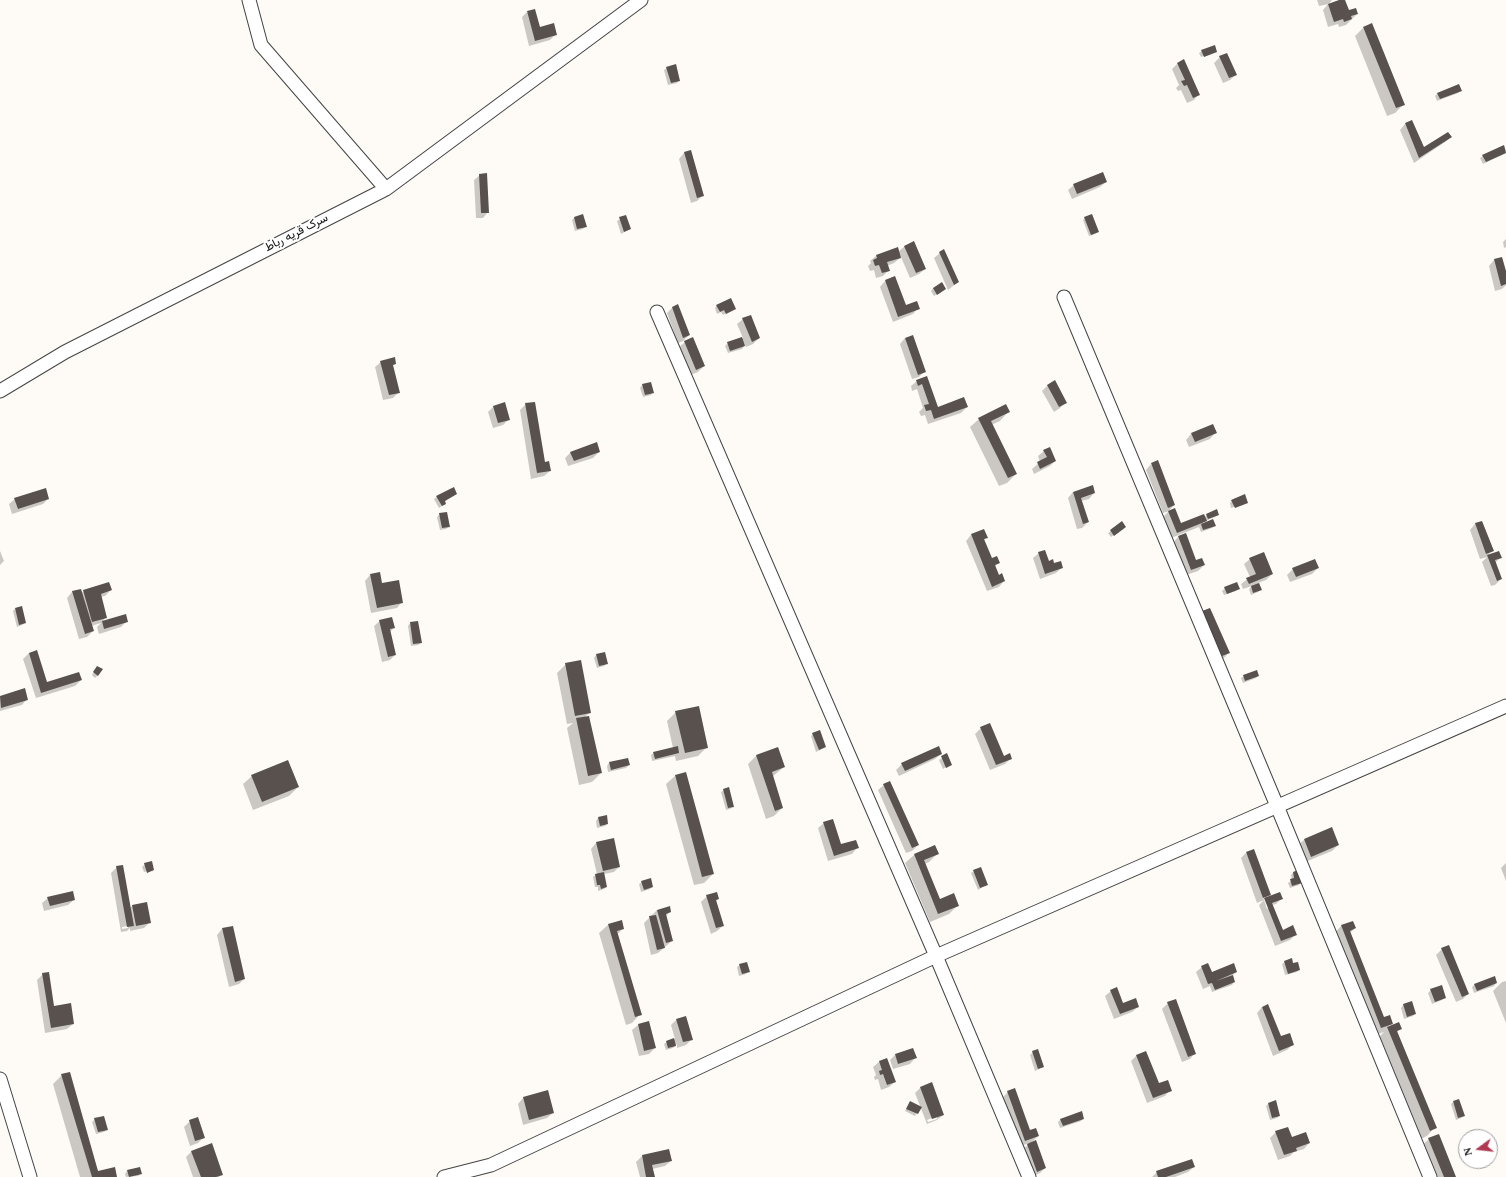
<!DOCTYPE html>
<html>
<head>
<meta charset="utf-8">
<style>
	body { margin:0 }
	#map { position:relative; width:1506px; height:1177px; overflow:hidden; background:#fefbf6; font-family:Georgia,serif }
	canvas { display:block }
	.north { position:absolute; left:1458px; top:1129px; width:40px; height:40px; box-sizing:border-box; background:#fff; border:1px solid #a0a0a0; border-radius:50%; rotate:255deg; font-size:11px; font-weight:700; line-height:16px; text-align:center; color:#111 }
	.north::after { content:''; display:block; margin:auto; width:14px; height:18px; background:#b03951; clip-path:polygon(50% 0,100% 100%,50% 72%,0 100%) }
</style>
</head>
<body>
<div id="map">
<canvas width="1506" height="1177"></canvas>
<div class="north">N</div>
</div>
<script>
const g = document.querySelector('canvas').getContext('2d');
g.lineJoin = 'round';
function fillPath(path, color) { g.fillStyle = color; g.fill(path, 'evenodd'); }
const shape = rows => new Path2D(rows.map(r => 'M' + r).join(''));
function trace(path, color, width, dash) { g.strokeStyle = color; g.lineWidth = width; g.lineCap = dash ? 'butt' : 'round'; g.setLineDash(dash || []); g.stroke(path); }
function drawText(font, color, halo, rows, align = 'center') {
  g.font = font + ' Georgia,Vazirmatn,serif'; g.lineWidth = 4; g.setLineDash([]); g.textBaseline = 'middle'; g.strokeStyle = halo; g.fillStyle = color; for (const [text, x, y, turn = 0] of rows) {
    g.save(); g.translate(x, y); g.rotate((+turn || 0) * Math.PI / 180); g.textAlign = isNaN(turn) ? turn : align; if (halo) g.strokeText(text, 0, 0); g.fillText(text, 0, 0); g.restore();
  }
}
const shadow = shape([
	[1317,0,1332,0,1329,4,1319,6],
	[1342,0,1344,0,1348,11,1357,14,1346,25,1339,27,1338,24,1328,27,1323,10,1328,4],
	[527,12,539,28,556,34,550,40,529,46,522,17],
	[1363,28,1404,104,1395,113,1387,116,1355,36],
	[1202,51,1216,51,1201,57,1199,53],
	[1220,57,1236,75,1230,80,1223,83,1214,63],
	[1177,64,1199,94,1194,100,1187,103,1181,90,1178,91,1176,88,1179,85,1172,69],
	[667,68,679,80,677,83,668,85,664,70],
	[1461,91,1458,93,1437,101,1435,96,1438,93],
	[1405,124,1424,149,1451,137,1445,142,1414,163,1400,130],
	[1504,146,1506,151,1504,154,1483,164,1480,158,1483,156],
	[690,152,703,195,697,201,691,203,679,159,684,153],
	[480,175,488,212,483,218,476,218,474,180],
	[1106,182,1100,187,1072,199,1068,190,1074,185],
	[582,215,586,226,583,229,575,231,572,220,574,218],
	[625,216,630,229,621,234,617,221],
	[1085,218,1097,232,1095,234,1089,236,1083,220],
	[1506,239,1506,247,1504,248,1503,242],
	[905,246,925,269,919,274,910,278,901,257,894,263,887,266,889,270,883,276,876,278,874,270,870,271,868,266,871,263,870,261,876,256,897,248,898,252],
	[940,253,958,282,948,290,934,258],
	[1502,258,1506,276,1506,285,1502,289,1495,291,1489,266,1494,260],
	[895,277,905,306,918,308,913,314,893,322,880,287,885,281],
	[933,288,945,289,934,296,931,291],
	[717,305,735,309,723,315,721,312,717,314,715,308],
	[678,306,689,335,683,341,678,343,667,313,672,308],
	[743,319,759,338,753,344,746,347,745,345,742,349,728,353,725,346,728,343,743,338,737,324],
	[905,338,925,371,919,377,912,379,900,344],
	[685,342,704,366,698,372,690,375,679,347],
	[381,362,395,364,392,366,399,392,393,398,383,400,375,367],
	[926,377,937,408,967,407,961,413,928,424,925,415,921,416,919,412,923,408,917,389,912,391,911,386,917,381],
	[642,385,653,392,651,395,643,397,640,388],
	[1048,385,1066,402,1060,408,1054,412,1042,391],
	[526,404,544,463,550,471,544,476,531,479,520,410],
	[494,406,509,419,503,425,493,428,488,412],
	[1008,412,1000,421,991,425,1016,474,1007,483,999,486,970,427,979,419],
	[1213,426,1215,433,1210,439,1189,447,1186,440,1191,434],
	[1044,451,1055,461,1050,466,1034,474,1032,469,1040,462,1038,456],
	[571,452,599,452,593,458,568,466,565,458],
	[1151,464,1174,505,1169,511,1163,513,1146,470],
	[1073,492,1094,493,1089,499,1081,501,1088,522,1082,528,1077,529,1068,498],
	[456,494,444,501,445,504,439,508,434,499,437,497],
	[15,499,48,499,43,504,12,514,9,504],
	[1232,501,1245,503,1231,508,1230,503],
	[1174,509,1180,525,1204,517,1207,515,1218,515,1215,517,1203,522,1203,524,1215,526,1212,528,1201,532,1199,527,1171,538,1163,517,1168,512],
	[440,514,449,526,446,529,440,530,437,517],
	[1482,522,1492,551,1487,556,1501,557,1495,563,1501,579,1495,585,1491,586,1482,562,1487,557,1480,559,1470,530,1475,524],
	[1122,529,1111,537,1108,533,1111,531],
	[971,535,986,538,984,540,991,559,999,563,994,567,998,576,1004,581,999,587,987,591,966,541],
	[1178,537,1196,561,1204,565,1198,571,1186,575,1173,543],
	[0,551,4,561,0,565],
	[1039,553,1048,562,1062,567,1056,573,1040,579,1033,558],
	[1250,559,1272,574,1266,580,1258,583,1261,589,1258,592,1251,595,1249,589,1252,586,1243,589,1241,584,1250,577,1244,564],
	[1318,568,1312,574,1290,582,1287,575,1293,569],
	[370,575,402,602,397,608,371,613,365,581],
	[1225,588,1239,588,1236,591,1224,595,1222,591],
	[111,590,105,596,100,597,106,617,102,622,125,615,127,621,121,627,99,634,97,627,101,623,91,626,93,631,87,637,79,639,67,598,72,592,81,593,84,591],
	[15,609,25,623,22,625,17,627,13,611],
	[1202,612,1229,652,1224,658,1216,661],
	[380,621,394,628,390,632,395,655,390,660,382,662,374,626],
	[410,623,421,643,418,645,411,646,408,626],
	[36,651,46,684,81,680,75,686,36,698,23,659,29,653],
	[596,655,607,663,604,666,597,668,594,658],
	[566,664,590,712,584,718,601,773,592,782,579,785,567,728,573,723,567,724,557,673],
	[95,669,98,675,95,678,92,675],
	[1244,676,1258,676,1256,678,1243,683,1241,678],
	[24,690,27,699,22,705,0,711,0,697],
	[676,712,707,747,698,756,676,761,675,756,652,761,651,755,654,753,673,748,667,721],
	[981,728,1003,757,1011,758,1005,764,990,770,975,734],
	[813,734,825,747,822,749,816,752,811,736],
	[941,754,935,759,899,776,896,770,902,764],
	[757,755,784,767,772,777,782,808,774,816,766,819,748,764],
	[947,755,951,764,943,769,939,760],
	[609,763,629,765,626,768,608,772,607,766],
	[252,776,298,787,289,796,253,810,243,784],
	[675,776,713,874,704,883,694,885,666,784],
	[884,785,918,845,912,851,906,853,878,790],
	[728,788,733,806,730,809,726,810,721,792],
	[606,817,607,824,605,826,597,828,596,821,598,818],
	[824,823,840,846,857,848,852,854,828,861,818,828],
	[1331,829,1338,845,1332,851,1305,862,1298,845,1304,840],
	[596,843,619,867,614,872,604,874,606,887,604,889,598,891,598,887,595,887,593,877,597,874,591,849],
	[935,846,938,853,929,862,925,864,939,900,958,905,949,914,930,922,905,863,914,855],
	[1246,853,1269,895,1265,898,1265,897,1263,897,1264,900,1257,903,1241,858],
	[1506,863,1506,881,1501,868],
	[145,864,153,870,152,872,152,870,144,872,142,867],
	[117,867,130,908,132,906,149,923,144,928,130,931,130,928,127,931,121,932,111,873],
	[128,926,128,928,122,929,122,927],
	[974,871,986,885,978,890,971,873],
	[1293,873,1301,883,1299,885,1290,888,1288,883,1292,880,1291,875],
	[642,882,652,887,650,889,641,892,639,884],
	[707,896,718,899,716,901,723,926,717,931,711,934,701,902],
	[48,898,74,900,68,905,44,911,42,903],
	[1282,898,1276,904,1272,905,1282,931,1296,934,1290,940,1275,946,1259,905,1264,900,1267,909,1269,907,1266,899],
	[657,910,670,912,666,916,672,941,658,953,651,955,644,923],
	[621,921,623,928,617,935,640,1014,632,1023,626,1025,599,933,608,925],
	[1353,922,1355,928,1350,933,1383,1018,1392,1023,1387,1028,1398,1024,1400,1029,1396,1033,1435,1127,1427,1136,1421,1139,1379,1037,1384,1032,1372,1036,1333,935,1341,926],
	[222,929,244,979,239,984,229,987,217,935],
	[1442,949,1468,994,1463,999,1456,1002,1436,955],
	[1285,962,1292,964,1299,969,1297,972,1285,975,1282,964],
	[740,965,748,972,746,974,739,976,737,967],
	[1202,967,1211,973,1236,972,1232,976,1234,982,1232,985,1212,992,1210,986,1203,989,1196,972],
	[43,974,53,1007,73,1024,67,1029,45,1033,37,980],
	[1506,981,1506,1023,1493,991,1502,982],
	[1496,983,1494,986,1474,993,1472,987,1475,984],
	[1431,990,1445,998,1442,1000,1432,1004,1428,993],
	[1111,991,1123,1004,1138,1007,1132,1012,1114,1019,1105,996],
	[1412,1002,1415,1013,1413,1016,1404,1019,1401,1008,1403,1005],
	[1168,1003,1195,1053,1190,1059,1182,1062,1162,1009],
	[1262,1007,1280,1038,1293,1044,1287,1050,1273,1056,1257,1013],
	[676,1020,692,1039,686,1045,677,1048,677,1044,673,1048,666,1050,664,1044,667,1042,675,1039,671,1025],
	[648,1022,655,1048,649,1054,639,1056,632,1030,638,1025],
	[1033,1052,1043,1067,1035,1071,1030,1055],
	[895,1055,915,1058,910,1064,893,1069,890,1060],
	[1137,1055,1158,1085,1170,1090,1165,1096,1147,1103,1131,1061],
	[887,1059,895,1082,889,1087,881,1090,878,1079,875,1080,874,1077,876,1075,873,1067,879,1062],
	[62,1075,94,1173,116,1177,80,1177,53,1084],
	[921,1087,943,1115,937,1120,927,1124,915,1093],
	[937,1116,937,1119,928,1122,927,1120],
	[1008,1092,1029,1131,1038,1136,1030,1144,1045,1168,1040,1173,1031,1177,1022,1150,1030,1143,1020,1146,1002,1098],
	[523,1098,553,1113,547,1118,523,1125,518,1104],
	[910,1102,920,1108,915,1116,905,1111],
	[1453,1102,1464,1116,1461,1118,1456,1120,1451,1104],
	[1268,1104,1279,1116,1277,1118,1270,1120,1266,1106],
	[1083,1118,1081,1121,1060,1128,1058,1122,1061,1119],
	[95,1119,107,1130,104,1132,96,1134,92,1122],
	[190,1121,203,1138,198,1143,190,1146,184,1127],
	[1276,1132,1291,1138,1309,1143,1304,1149,1294,1152,1290,1156,1278,1160,1270,1138],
	[1429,1139,1454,1177,1432,1177,1420,1147],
	[669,1150,671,1161,665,1166,652,1169,654,1177,640,1177,636,1162,642,1156],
	[192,1151,221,1174,219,1177,193,1177,186,1157],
	[1194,1167,1188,1172,1175,1177,1152,1177,1157,1172],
	[139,1168,141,1174,138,1176,126,1177,125,1174,127,1171]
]);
const building = shape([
	[1339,0,1345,0,1349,10,1356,8,1358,14,1351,16,1352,19,1344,22,1343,19,1334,22,1328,4],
	[535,9,540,27,554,23,557,35,535,41,527,11],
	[1372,23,1405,105,1396,108,1363,27],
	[1215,45,1217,52,1204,57,1201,50],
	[1227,53,1237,75,1229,78,1219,56],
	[1184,59,1200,95,1193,98,1187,85,1184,86,1181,81,1185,80,1177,63],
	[676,64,680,81,671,83,666,67],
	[1459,84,1462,91,1440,99,1437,93],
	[1412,120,1424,147,1448,132,1452,137,1419,158,1405,123],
	[1504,145,1506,153,1486,162,1482,155],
	[691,150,704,196,697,198,684,152],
	[1103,172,1107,182,1077,194,1073,184],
	[487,173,489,213,481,213,479,174],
	[583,214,587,227,577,229,574,217],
	[1092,214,1099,232,1091,235,1084,217],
	[626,215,631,229,624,232,619,217],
	[914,241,926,269,916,273,904,246],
	[898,247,901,258,887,262,890,271,882,273,879,265,875,266,873,260,877,258,876,255],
	[944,249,959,282,954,285,939,252],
	[1502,257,1506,271,1506,284,1501,286,1494,259],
	[895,276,906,305,917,301,920,309,898,317,885,280],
	[942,282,946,289,937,295,933,288],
	[731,298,736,309,726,314,724,310,720,312,716,305],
	[678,304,690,335,683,338,672,307],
	[751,315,760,338,752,342,742,318],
	[913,335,926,372,918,375,905,338],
	[693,337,705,366,696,370,684,341],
	[742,337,745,346,730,351,727,342],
	[395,357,396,364,393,365,400,393,389,395,380,361],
	[927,376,938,407,964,397,968,407,934,419,931,410,926,411,924,405,929,404,922,384,918,386,916,380],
	[1055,380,1067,403,1059,407,1047,385],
	[651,382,654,393,645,395,642,384],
	[505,402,510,420,498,423,493,406],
	[535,402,545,462,549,461,551,471,537,473,525,403],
	[1006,404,1010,412,991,421,1017,474,1008,478,978,418],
	[1213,424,1217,433,1195,442,1191,433],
	[597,442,600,452,574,461,570,452],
	[1050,447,1056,461,1040,469,1037,462,1047,457,1043,450],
	[1158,460,1175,505,1168,508,1151,463],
	[1093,485,1095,493,1081,498,1089,522,1083,524,1073,492],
	[454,487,457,494,445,501,446,504,442,506,436,496],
	[46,488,49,499,18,509,14,498],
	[1245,494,1248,503,1235,508,1231,500],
	[1175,508,1181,523,1204,514,1207,521,1177,533,1168,511],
	[1217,509,1219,515,1208,519,1206,514],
	[447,512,450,527,442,528,439,513],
	[1213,519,1216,526,1203,530,1201,524],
	[1122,521,1126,527,1114,536,1110,530],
	[1482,521,1494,551,1486,554,1475,523],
	[984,529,988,538,984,539,992,558,997,556,1000,563,995,565,999,575,1002,573,1005,581,992,587,971,534],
	[1186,533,1196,560,1202,558,1205,565,1191,570,1178,536],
	[1045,550,1049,561,1053,559,1054,563,1061,561,1063,568,1045,574,1038,552],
	[1499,551,1502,558,1495,560,1502,579,1497,581,1487,555],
	[1264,552,1273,574,1249,584,1246,578,1256,574,1249,558],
	[1315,559,1319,568,1296,577,1292,568],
	[380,572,382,583,399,580,403,603,377,608,370,574],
	[109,582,112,590,101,594,107,618,92,622,83,590],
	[1237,582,1240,589,1227,594,1224,587],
	[1259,583,1262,590,1253,593,1251,586],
	[81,589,94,631,85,634,72,591],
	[22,606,26,623,19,625,15,608],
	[1210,608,1230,653,1222,656,1202,611],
	[126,614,128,622,104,629,102,621],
	[392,617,395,628,390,629,396,655,388,657,379,620],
	[418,621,422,643,413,644,410,622],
	[37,650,47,682,79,672,82,680,41,693,29,653],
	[605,652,608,664,599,666,596,654],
	[581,660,591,713,575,716,565,663],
	[97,666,103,669,98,676,93,672],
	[1257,670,1259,676,1245,681,1243,675],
	[25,688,28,700,1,708,0,696],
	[699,706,708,748,685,753,675,711],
	[589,716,602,773,588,776,576,718],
	[990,723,1004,756,1010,753,1012,759,996,765,980,727],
	[820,730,826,747,819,750,812,733],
	[678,746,679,753,655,759,653,752],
	[939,746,942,754,905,771,901,763],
	[778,747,785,767,772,772,783,808,775,811,756,755],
	[947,753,952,765,946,768,941,756],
	[628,758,630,765,611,770,609,762],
	[288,760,299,787,262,802,251,775],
	[686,772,714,874,702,877,675,775],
	[890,781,919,845,912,848,883,784],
	[729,787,734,807,728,808,723,789],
	[607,815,608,824,600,826,598,817],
	[833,819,841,844,856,840,859,848,834,856,823,822],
	[1332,827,1339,845,1311,857,1304,839],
	[614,838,620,867,603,871,596,842],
	[935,845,939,854,924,860,940,899,954,893,959,906,938,914,914,854],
	[1254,849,1271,895,1263,898,1246,852],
	[152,861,154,870,147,873,144,863],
	[123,865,134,926,127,927,116,866],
	[981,867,988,885,980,888,973,870],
	[1298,870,1302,883,1292,886,1290,879,1294,878,1293,872],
	[604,872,607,887,601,889,600,885,597,885,595,874],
	[651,878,653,887,644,890,641,881],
	[73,891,75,900,50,906,47,897],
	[717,892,719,899,716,900,724,926,716,928,706,895],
	[1280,892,1283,899,1272,903,1283,930,1293,925,1297,935,1281,941,1264,898],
	[147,902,151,923,136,926,132,905],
	[670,906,671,912,666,914,673,941,666,943,657,910],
	[656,915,665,948,657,950,649,916],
	[622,920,624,929,617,931,642,1015,635,1017,608,924],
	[1353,921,1356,928,1350,931,1384,1017,1390,1015,1393,1024,1381,1028,1341,925],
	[233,926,245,979,235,982,222,928],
	[1449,945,1469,994,1462,997,1441,948],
	[1292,958,1293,963,1298,962,1300,970,1288,974,1284,961],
	[747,962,750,972,742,974,739,964],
	[1208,963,1212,972,1234,963,1237,972,1216,981,1233,975,1235,982,1215,990,1212,983,1208,984,1201,966],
	[49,972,54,1006,71,1003,74,1024,51,1028,42,973],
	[1495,976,1497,983,1477,991,1474,984],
	[1442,985,1446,998,1435,1002,1430,989],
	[1117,987,1123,1003,1136,998,1139,1007,1120,1014,1110,990],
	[1176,999,1196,1054,1188,1057,1167,1002],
	[1412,1001,1416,1014,1407,1017,1403,1004],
	[1268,1004,1281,1036,1290,1033,1294,1045,1279,1051,1262,1007],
	[686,1016,693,1040,683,1042,676,1019],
	[649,1021,656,1048,644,1051,638,1024],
	[1399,1022,1402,1029,1397,1031,1437,1128,1430,1131,1387,1027],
	[674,1038,676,1046,668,1048,666,1041],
	[913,1048,917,1058,898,1064,895,1054],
	[1038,1049,1044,1067,1038,1069,1032,1051],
	[1146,1051,1159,1083,1168,1080,1172,1091,1153,1098,1136,1055],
	[887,1058,896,1082,887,1085,883,1074,880,1075,879,1071,882,1070,879,1061],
	[70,1072,98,1171,115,1167,117,1177,92,1177,61,1074],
	[932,1082,944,1115,932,1119,920,1087],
	[1015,1088,1030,1130,1036,1128,1039,1136,1025,1141,1007,1091],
	[548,1090,554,1113,529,1120,523,1097],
	[1459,1099,1465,1116,1458,1118,1453,1101],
	[1276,1100,1280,1116,1272,1118,1268,1103],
	[910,1101,922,1107,918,1114,906,1109],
	[1082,1111,1084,1119,1063,1126,1060,1119],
	[104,1116,108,1130,98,1132,94,1118],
	[198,1117,205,1138,195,1141,189,1120],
	[1288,1127,1292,1137,1306,1132,1310,1143,1296,1148,1297,1151,1284,1155,1275,1131],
	[1439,1134,1456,1177,1444,1177,1428,1138],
	[1036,1140,1046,1168,1037,1172,1027,1144],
	[212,1143,223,1175,216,1177,201,1177,191,1151],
	[669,1149,672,1161,652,1165,655,1177,646,1177,642,1155],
	[1192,1159,1195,1167,1166,1177,1158,1177,1156,1171],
	[140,1167,142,1174,129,1177,127,1170]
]);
const minor = shape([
	[386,189,641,0],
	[1064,297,1277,806,1430,1177],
	[657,312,936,956,1029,1177],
	[0,391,65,352,386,189,261,45,249,0],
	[0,1079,30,1177],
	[444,1177,491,1165,936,956,1506,706]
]);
const streetNames = [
	["سرک قریه رباط",297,234,-27]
];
fillPath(shadow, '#0003');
fillPath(building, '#58514e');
trace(minor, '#444', 15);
trace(minor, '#fff', 13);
drawText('12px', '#111', '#fff', streetNames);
</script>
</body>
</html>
